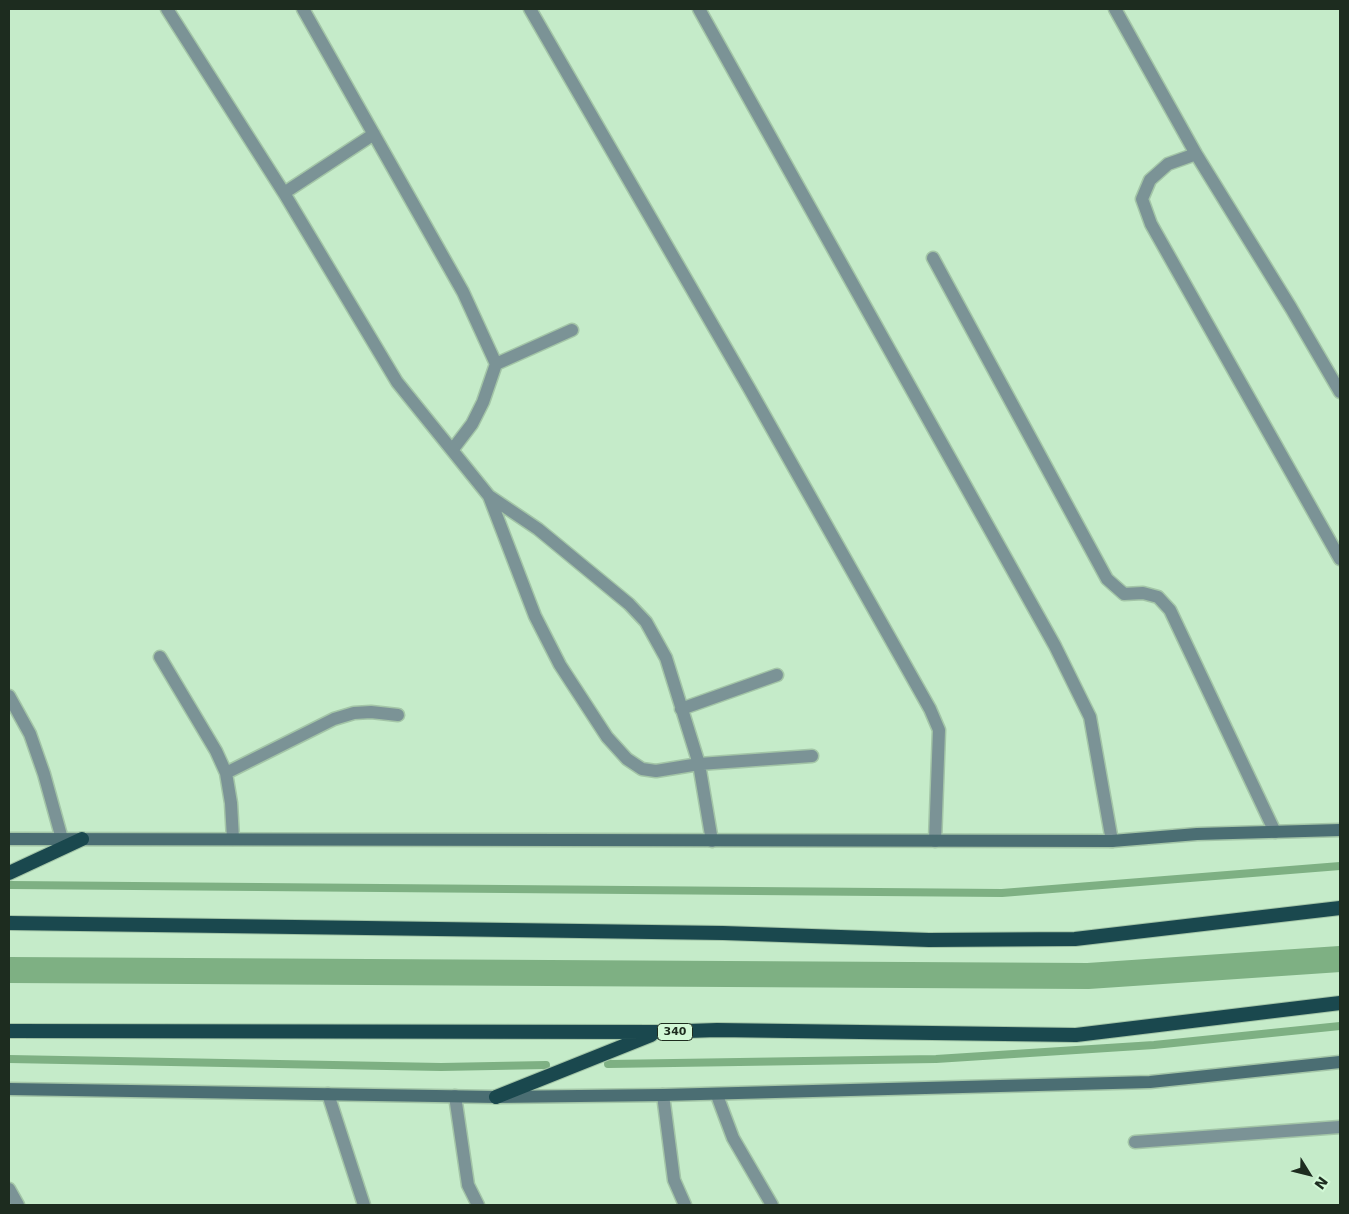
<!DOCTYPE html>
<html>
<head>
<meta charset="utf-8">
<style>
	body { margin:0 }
	#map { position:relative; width:1349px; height:1214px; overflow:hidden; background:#c5ebc9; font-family:"DejaVu Sans",sans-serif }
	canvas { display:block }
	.frame { position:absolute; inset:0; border:10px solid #1d2c1f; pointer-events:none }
	.north { position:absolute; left:1284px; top:1149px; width:50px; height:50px; -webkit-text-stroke:4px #d2f8d6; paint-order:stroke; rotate:126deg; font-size:14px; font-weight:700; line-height:20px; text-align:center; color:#1d2c1f }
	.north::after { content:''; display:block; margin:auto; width:18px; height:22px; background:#1d2c1f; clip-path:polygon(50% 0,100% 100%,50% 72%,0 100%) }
</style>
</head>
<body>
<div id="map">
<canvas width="1349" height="1214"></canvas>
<div class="frame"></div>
<div class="north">N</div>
</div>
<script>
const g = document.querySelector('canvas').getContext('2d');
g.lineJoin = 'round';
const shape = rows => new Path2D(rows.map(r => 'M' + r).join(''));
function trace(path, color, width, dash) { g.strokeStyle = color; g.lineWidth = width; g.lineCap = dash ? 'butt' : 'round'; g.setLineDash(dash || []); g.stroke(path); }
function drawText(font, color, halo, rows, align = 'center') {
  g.font = font + ' "DejaVu Sans",sans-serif'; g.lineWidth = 4.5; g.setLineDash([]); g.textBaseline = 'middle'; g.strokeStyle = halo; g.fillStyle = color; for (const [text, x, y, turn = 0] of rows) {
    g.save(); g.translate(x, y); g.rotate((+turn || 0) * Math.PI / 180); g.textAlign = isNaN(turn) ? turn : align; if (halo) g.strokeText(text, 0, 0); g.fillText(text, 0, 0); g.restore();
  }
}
const stream = shape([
	[10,885,1002,893,1340,866],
	[9,1059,441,1067,546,1065],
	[608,1064,936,1059,1154,1045,1340,1026]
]);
const canal = shape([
	[9,970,1088,976,1340,959]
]);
const service = shape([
	[167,9,284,193,397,382,489,496,535,616,560,665,607,737,627,759,642,769,656,771,699,764,812,756],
	[303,9,463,292,496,364,483,402,472,424,453,449],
	[284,193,374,134],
	[933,258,1107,579,1124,594,1143,593,1158,597,1170,610,1275,832],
	[496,364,572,330],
	[489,496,538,529,629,604,646,622,666,658,699,764,712,841],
	[160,657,216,751,226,773,231,803,233,839],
	[9,696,30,734,44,774,62,839],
	[681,709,777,675],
	[226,773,334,719,354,713,371,712,398,715],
	[663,1095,674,1180,685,1205],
	[455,1096,468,1185,478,1205],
	[1135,1142,1340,1127]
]);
const minor = shape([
	[530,9,749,388,930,709,939,730,935,841],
	[699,9,1055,646,1090,717,1112,841],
	[1115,9,1196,154,1291,308,1340,392],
	[1196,154,1168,164,1150,180,1142,199,1151,224,1340,559],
	[328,1094,364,1205],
	[718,1098,733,1138,772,1205],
	[9,1189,18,1205]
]);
const secondary = shape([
	[9,839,1112,841,1197,834,1340,830],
	[9,1089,496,1097,663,1095,1150,1082,1340,1062]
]);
const trunk = shape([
	[9,873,82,839],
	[9,923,723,933,929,940,1075,939,1340,908],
	[9,1031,659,1032,717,1030,1076,1035,1340,1003],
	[496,1097,651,1035]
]);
const shields = [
	[675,1032,35]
];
const shieldNames = [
	["340",675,1032]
];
trace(stream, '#7eb083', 8);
trace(canal, '#7eb083', 26);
trace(service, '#a3c5a7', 15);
trace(minor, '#a3c5a7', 15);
trace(secondary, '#a3c5a7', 15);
trace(trunk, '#a3c5a7', 16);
trace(service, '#7b9396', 12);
trace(minor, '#7b9396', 12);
trace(secondary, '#4b6e73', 12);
trace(trunk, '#1a484e', 14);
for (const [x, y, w] of shields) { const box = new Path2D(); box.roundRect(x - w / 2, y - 8.5, w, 17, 4); g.fillStyle = '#d2f8d6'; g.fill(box); trace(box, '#1d2c1f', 1); }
drawText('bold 11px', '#1d2c1f', null, shieldNames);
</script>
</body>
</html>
